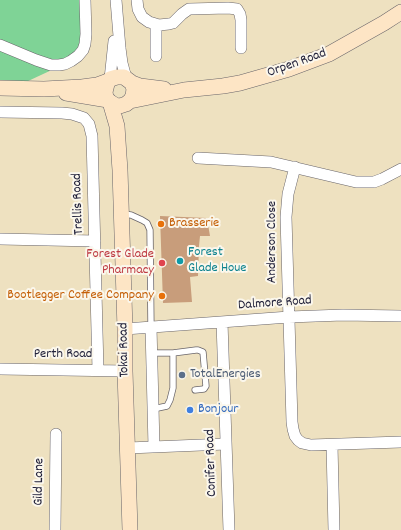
<!DOCTYPE html>
<html>
<head>
<meta charset="utf-8">
<style>
	body { margin:0 }
	canvas { display:block; background:#eee1c0 }
</style>
</head>
<body>
<canvas width="401" height="530"></canvas>
<script>
const g = document.querySelector('canvas').getContext('2d');
g.lineJoin = 'round';
function fillPath(path, color) { g.fillStyle = color; g.fill(path, 'evenodd'); }
const shape = rows => new Path2D(rows.map(r => 'M' + r).join(''));
function trace(path, color, width, dash) { g.strokeStyle = color; g.lineWidth = width; g.lineCap = dash ? 'butt' : 'round'; g.setLineDash(dash || []); g.stroke(path); }
function drawText(font, color, halo, rows, align = 'center') {
  g.font = font + ' Dekko,sans-serif'; g.lineWidth = 4; g.setLineDash([]); g.textBaseline = 'middle'; g.strokeStyle = halo; g.fillStyle = color; for (const [text, x, y, turn = 0] of rows) {
    g.save(); g.translate(x, y); g.rotate((+turn || 0) * Math.PI / 180); g.textAlign = isNaN(turn) ? turn : align; if (halo) g.strokeText(text, 0, 0); g.fillText(text, 0, 0); g.restore();
  }
}
const green = shape([
	[0,0,83,0,83,50,71,61,11,89,0,88]
]);
const building = shape([
	[160,216,207,218,210,236,200,236,199,246,198,276,190,277,192,302,163,303]
]);
const service = shape([
	[123,214,131,215,142,220,147,223,150,230,151,327],
	[152,353,173,353,196,350,198,350,203,352,206,386,204,389,195,390],
	[153,409,167,406,170,400,173,388,173,353]
]);
const minor = shape([
	[116,0,120,48,122,63,126,78],
	[137,0,138,9,142,17,149,22,159,25,169,24,173,23,182,14,189,9,228,8,237,9,240,14,241,20,241,48],
	[156,24,156,56],
	[0,45,36,60,51,65,59,65,65,64,71,61,78,56,83,50,85,44,86,34,85,0],
	[110,79,114,41],
	[0,112,62,113,72,114,84,118,89,124,92,136,98,370],
	[198,158,271,162,356,182,374,182,382,179,401,169],
	[295,167,288,194,286,217,292,422,293,429,295,436,298,440,302,443,311,445,401,442],
	[0,239,95,241],
	[222,322,229,530],
	[151,327,154,447],
	[125,329,289,317,343,315,401,316],
	[0,369,125,371],
	[332,445,334,530],
	[128,448,226,444],
	[55,530,56,434]
]);
const secondary = shape([
	[132,83,134,89,133,96,130,101,126,104,120,106,115,105,110,102,106,98,105,92,107,84,110,79,117,77,124,77,132,83,140,86,164,89],
	[0,88,44,89,82,87,97,85,108,81],
	[66,93,108,100],
	[130,101,184,90,223,86,240,83,289,69,329,54,384,23,401,12],
	[110,102,117,126,119,156,120,170,125,329,125,371,130,530]
]);
const markers = [
	[161,224,4,"#e8710a"],
	[180,261,4,"#0f9aa8"],
	[162,263,4,"#e0444e"],
	[162,296,4,"#e8710a"],
	[182,375,4,"#5c6f8a"],
	[190,410,4,"#3f7fe0"]
];
const streetNames = [
	["Orpen Road",297,64,-20],
	["Trellis Road",79,204,-92],
	["Anderson Close",273,242,-90],
	["Dalmore Road",275,304,-4],
	["Tokai Road",125,350,-91],
	["Perth Road",63,355],
	["Conifer Road",212,463,-92],
	["Gild Lane",40,482,-89]
];
const foodNames = [
	["Brasserie",169,224],
	["Bootlegger Coffee Company",154,296,"right"]
];
const cultureNames = [
	["Forest",188,253],
	["Glade Houe",188,269]
];
const healthNames = [
	["Forest Glade",154,255],
	["Pharmacy",154,271]
];
const serviceNames = [
	["TotalEnergies",190,375]
];
const shopNames = [
	["Bonjour",198,410]
];
fillPath(green, '#7fd396');
fillPath(building, '#c89d7b');
trace(service, '#69656a', 7);
trace(minor, '#69656a', 12);
trace(secondary, '#69656a', 16);
trace(service, '#fff', 5.5);
trace(minor, '#fff', 11);
trace(secondary, '#fde5c5', 15);
for (const [x, y, r, color] of markers) { const dot = new Path2D(); dot.arc(x, y, r, 0, 2 * Math.PI); g.fillStyle = color; g.fill(dot); trace(dot, '#fbf7ec', 1.5); }
drawText('14px', '#22223b', '#fbf7ec', streetNames);
drawText('14px', '#c56008', '#fbf7ec', foodNames, 'left');
drawText('14px', '#0d838f', '#fbf7ec', cultureNames, 'left');
drawText('14px', '#be3a42', '#fbf7ec', healthNames, 'right');
drawText('14px', '#4e5e75', '#fbf7ec', serviceNames, 'left');
drawText('14px', '#366cbe', '#fbf7ec', shopNames, 'left');
</script>
</body>
</html>
